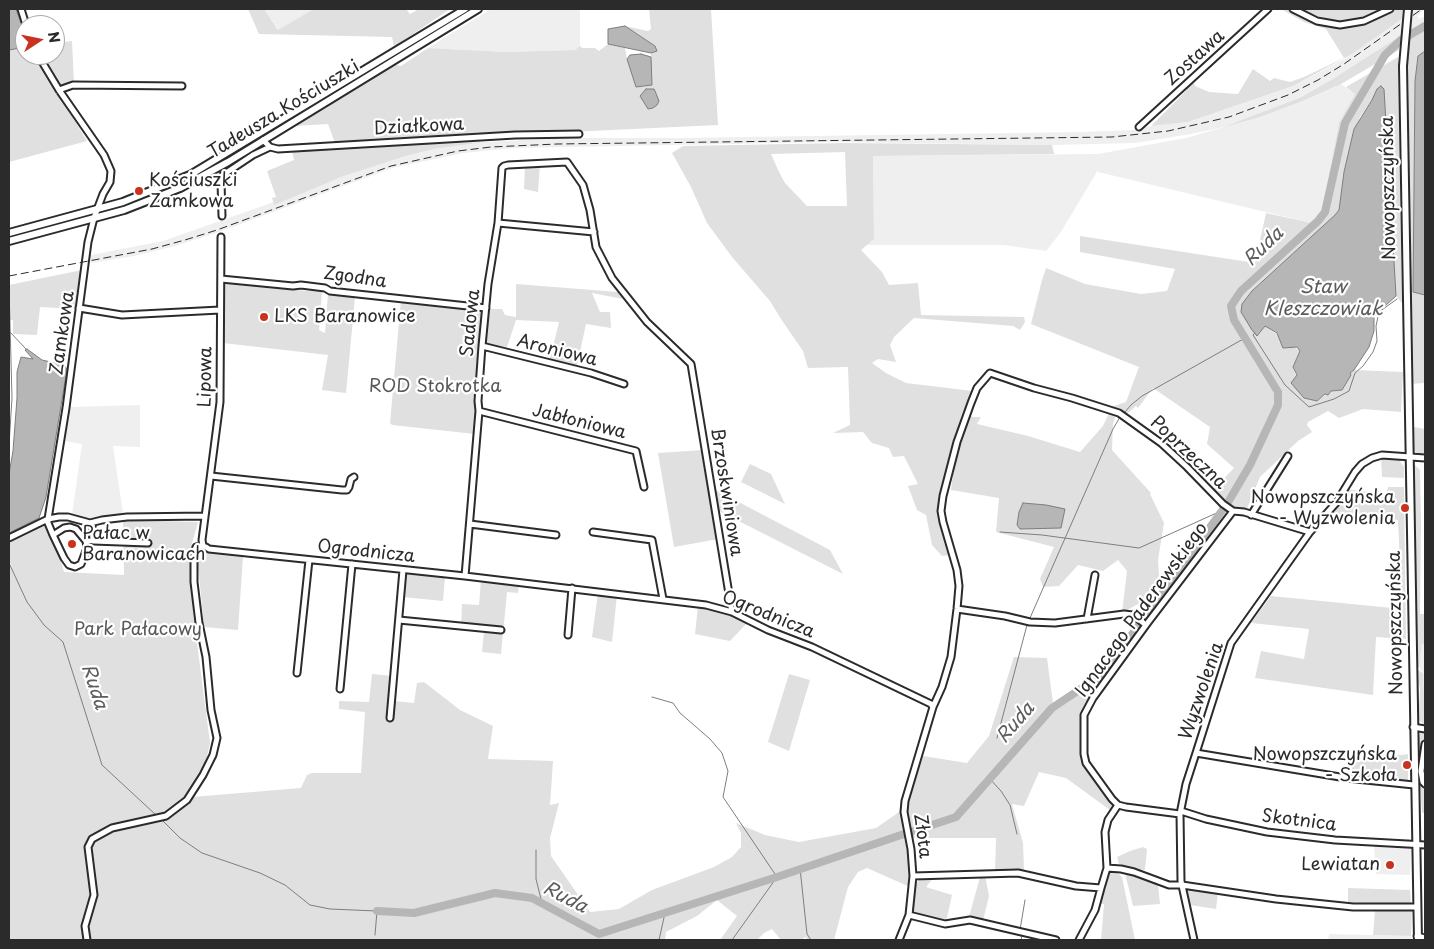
<!DOCTYPE html>
<html>
<head>
<meta charset="utf-8">
<style>
	body { margin:0 }
	#map { position:relative; width:1434px; height:949px; overflow:hidden; background:#fff; font-family:"Playpen Sans",sans-serif }
	canvas { display:block }
	.frame { position:absolute; inset:0; border:10px solid #2b2b2b; pointer-events:none }
	.north { position:absolute; left:15px; top:15px; width:50px; height:50px; box-sizing:border-box; background:#fff; border:1px solid #aaa; border-radius:50%; rotate:79deg; font-size:14px; font-weight:700; line-height:20px; text-align:center; color:#2b2b2b }
	.north::after { content:''; display:block; margin:auto; width:18px; height:22px; background:#c8321e; clip-path:polygon(50% 0,100% 100%,50% 72%,0 100%) }
</style>
</head>
<body>
<div id="map">
<canvas width="1434" height="949"></canvas>
<div class="frame"></div>
<div class="north">N</div>
</div>
<script>
const g = document.querySelector('canvas').getContext('2d');
g.lineJoin = 'round';
function fillPath(path, color) { g.fillStyle = color; g.fill(path, 'evenodd'); }
const shape = rows => new Path2D(rows.map(r => 'M' + r).join(''));
function trace(path, color, width, dash) { g.strokeStyle = color; g.lineWidth = width; g.lineCap = dash ? 'butt' : 'round'; g.setLineDash(dash || []); g.stroke(path); }
function drawText(font, color, halo, rows, align = 'center') {
  g.font = font + ' "Playpen Sans",sans-serif'; g.lineWidth = 4.5; g.setLineDash([]); g.textBaseline = 'middle'; g.strokeStyle = halo; g.fillStyle = color; for (const [text, x, y, turn = 0] of rows) {
    g.save(); g.translate(x, y); g.rotate((+turn || 0) * Math.PI / 180); g.textAlign = isNaN(turn) ? turn : align; if (halo) g.strokeText(text, 0, 0); g.fillText(text, 0, 0); g.restore();
  }
}
const built = shape([
	[264,9,317,9,280,32],
	[491,9,580,9,580,46,575,50,505,52,428,48],
	[1414,9,1425,9,1417,16,1419,19,1425,16,1425,22,1336,77,1300,97,1231,125,1257,118,1298,103,1341,84,1355,94,1339,124,1322,212,1312,223,1098,172,1098,170,1061,232,1046,251,1004,245,867,245,874,239,873,156,1098,154,1186,138,1224,127,1191,134,1135,143,1052,145,828,142,514,148,463,153,392,168,219,232,175,246,134,256,91,263,91,255,163,241,274,202,341,177,406,156,434,149,486,142,565,138,679,138,1080,132,1135,130,1151,126,1188,122,1293,86,1343,60,1402,19,1401,35,1410,22,1411,11],
	[140,405,140,447,113,446,123,513,91,520,72,515,82,444,65,441,71,407],
	[1422,644,1425,644,1425,700,1423,700,1423,673,1419,667],
	[1374,846,1411,847,1410,875,1376,874],
	[1329,934,1411,936,1411,940,1328,940]
]);
const green = shape([
	[248,9,264,9,278,30,314,9,406,9,410,14,419,9,450,9,394,47,392,37,259,34],
	[649,9,711,9,718,125,335,143,328,124,294,126,395,65,401,66,428,48,505,52,575,50,580,46,582,48,595,48,599,51,608,44,625,48,627,59,642,87,651,85,651,53,657,51,655,46,625,26,648,31,651,29],
	[1281,9,1289,9,1299,17,1314,23,1345,28,1369,23,1395,9,1403,9,1402,19,1352,54,1293,86,1188,122,1151,126,1187,90,1186,88,1194,82,1195,86,1209,92,1238,94,1253,69,1270,81,1274,78,1290,82,1304,77,1344,58,1326,29,1304,22],
	[1302,9,1381,9,1365,18,1338,21,1325,19],
	[1425,22,1425,51,1418,56,1415,81,1413,292,1425,295,1425,383,1409,384,1407,63,1409,31],
	[1400,36,1399,50,1341,84,1298,103,1257,118,1224,127,1301,97,1336,77],
	[72,41,74,84,61,86,44,55,55,55,55,43],
	[25,47,25,55,35,55,87,141,9,162,9,50],
	[1398,57,1402,303,1396,296,1377,89,1372,100,1360,117,1344,172,1339,210,1335,215,1324,227,1252,291,1252,330,1258,335,1265,326,1300,351,1293,367,1304,398,1317,401,1331,391,1342,390,1349,373,1354,370,1403,372,1401,412,1363,409,1339,418,1328,411,1308,422,1307,425,1312,432,1298,441,1260,477,1246,511,1234,509,1214,489,1234,468,1207,444,1210,427,1153,388,1138,408,1136,406,1127,414,1111,407,1126,402,1139,367,1031,324,1042,280,1046,268,1085,284,1141,294,1167,291,1175,269,1080,252,1080,236,1255,263,1266,213,1312,223,1322,212,1339,123,1355,94,1346,87],
	[486,142,434,149,406,156,341,177,274,205,272,198,276,197,267,171,294,160,292,151,394,145],
	[844,143,1052,145,1054,154,873,156,874,239,861,250,882,272,889,285,918,283,921,315,1024,317,1025,322,1020,330,1013,326,914,318,894,337,890,345,896,362,878,359,872,363,886,373,906,383,973,391,945,472,939,505,939,518,950,555,942,556,932,545,926,515,917,510,908,486,918,484,904,456,893,457,889,448,872,443,863,432,833,433,850,425,848,367,808,368,803,351,781,319,770,301,732,257,707,223,691,187,672,153,683,146],
	[845,152,847,206,807,206,785,183,778,170,771,154],
	[540,164,538,192,524,189,525,165],
	[82,270,75,309,40,307,37,335,13,334,13,320,9,320,9,285],
	[225,282,307,291,322,291,319,330,325,333,328,294,355,297,346,393,322,390,328,355,223,343],
	[516,284,618,292,623,299,592,293,600,312,610,312,611,328,586,324,577,366,550,359,559,322,516,320,507,347,485,344,489,309,502,309,505,315,516,317],
	[401,300,478,309,482,311,475,434,392,425,390,423],
	[1109,413,1116,415,1113,423,1112,450,1151,493,1150,494,1164,523,1158,560,1159,576,1147,599,1122,613,1127,571,1118,560,1103,571,1078,565,1059,586,1043,587,1040,579,1054,547,996,532,999,498,951,490,954,467,970,415,973,417,981,417,977,424,1028,436,1080,452,1103,426],
	[1414,427,1425,429,1425,454,1418,453,1414,451],
	[703,450,718,539,674,547,658,453],
	[1381,458,1394,458,1400,461,1404,467,1404,478,1382,477],
	[750,464,771,474,785,504,741,482],
	[1414,464,1420,470,1421,521,1420,614,1425,614,1425,644,1422,644,1419,667,1416,666],
	[1388,487,1404,487,1406,639,1376,637,1373,695,1255,678,1261,651,1304,659,1309,629,1251,623,1271,596,1402,609,1398,520,1330,513,1347,489,1386,495],
	[714,489,830,550,843,574,717,510],
	[123,520,198,522,189,554,194,620,210,743,206,761,182,800,192,797,301,788,307,775,312,773,361,773,365,712,339,709,339,701,369,702,372,674,392,676,393,701,414,703,417,683,424,682,460,710,493,726,488,759,553,761,550,805,559,803,550,838,551,856,590,912,619,909,652,890,714,867,732,857,741,847,741,833,736,823,765,835,799,842,876,828,902,810,909,861,910,887,867,868,858,872,848,887,834,940,808,940,806,937,800,940,781,940,772,929,764,933,757,940,720,940,737,916,717,900,697,916,666,932,665,940,9,940,9,563,13,568,9,561,9,543,51,523,64,572,124,575],
	[200,550,243,557,238,630,204,627,197,554],
	[406,573,445,577,443,601,403,597],
	[481,580,519,584,518,593,507,592,501,654,482,652,484,631,461,629,462,604,479,605],
	[598,593,617,595,612,642,592,637],
	[698,606,727,614,747,623,730,641,695,634],
	[1143,626,1088,700,1084,708,1082,761,1094,779,1115,805,1110,810,1066,778,1039,772,1024,806,1012,804,1023,843,1024,870,995,871,996,838,912,838,907,805,923,756,967,763,989,736,1014,657,1047,658,1053,703,1098,673],
	[1418,670,1423,673,1425,724,1423,724,1418,719,1420,689,1416,671],
	[789,674,810,680,789,751,768,742],
	[1421,733,1425,734,1425,738,1420,758,1419,776,1420,782,1425,786,1425,813,1422,813,1420,786,1418,737],
	[1349,752,1401,755,1408,754,1408,783,1348,776],
	[1143,847,1147,849,1145,870,1133,869,1119,864,1117,857,1130,851],
	[1109,871,1118,873,1122,877,1135,940,1101,940,1104,904,1101,904,1102,892],
	[1125,873,1133,874,1158,885,1160,904,1133,906],
	[985,875,989,896,983,921,969,917,980,877,976,876],
	[934,877,926,887,952,895,946,922,912,912,916,884,921,878],
	[1185,887,1218,892,1216,909,1190,905],
	[1348,888,1410,890,1411,906,1348,905],
	[1375,910,1412,910,1411,936,1373,935]
]);
const water = shape([
	[9,9,16,9,25,33,25,47,9,50,9,9],
	[625,26,655,46,657,51,651,53,608,44,608,29,625,26],
	[1425,51,1425,295,1413,292,1415,81,1418,56,1425,51],
	[641,54,651,57,652,85,636,87,627,59,630,55,641,54],
	[1381,86,1384,89,1396,296,1374,316,1374,331,1369,347,1354,370,1350,373,1351,375,1342,390,1331,391,1328,395,1325,394,1317,401,1304,398,1291,383,1297,375,1293,367,1300,351,1297,347,1283,348,1277,333,1265,326,1257,336,1252,330,1241,312,1242,304,1252,291,1335,215,1339,210,1344,172,1354,129,1372,100,1377,89,1381,86],
	[646,89,654,89,655,91,659,101,657,105,653,108,648,109,640,96,646,89],
	[27,349,42,360,64,365,67,369,46,497,39,518,9,533,9,474,13,451,17,398,17,372,21,357,33,359,25,350,27,349],
	[1023,503,1046,505,1065,509,1061,528,1020,529,1017,525,1019,512,1023,503]
]);
const stream = shape([
	[9,248,9,245],
	[9,286,12,398,9,445],
	[10,332,26,349],
	[1255,333,1253,335,1285,385,1309,407,1334,399,1349,391,1355,373,1363,366,1373,352,1377,341,1376,326,1379,312,1397,299],
	[1125,412,1131,405,1142,396,1245,338],
	[1000,532,1042,535,1139,548,1221,511],
	[9,563,27,602,44,625,63,642,102,765,156,815],
	[1030,618,1113,429,1120,417],
	[652,697,673,703,680,713,710,739,722,753,728,771,723,797,777,877,732,940],
	[997,738,1027,625],
	[989,778,1001,791,1010,805,1017,834],
	[162,820,180,838,202,853,260,873,285,885,310,905,330,909,377,911,375,935],
	[536,850,536,879,542,903],
	[800,868,807,934,811,940],
	[1020,930,1025,900],
	[659,940,665,913],
	[1021,940,1022,935]
]);
const river = shape([
	[1227,504,1250,465,1278,405,1278,392,1234,320,1231,306,1241,291,1318,221,1325,212,1345,123,1385,55,1401,40,1425,26],
	[1143,619,1224,508],
	[911,832,956,817,1052,708,1094,680,1107,668,1139,625],
	[377,911,414,913,495,893,532,898,599,934,777,877,904,834]
]);
const minor = shape([
	[21,9,26,25],
	[1293,9,1317,21,1340,25,1364,21,1390,9],
	[38,55,59,90,104,155,111,171,110,182,103,194,94,218,88,242,66,408,48,519,48,523,53,535,64,558,69,565,75,567,81,564,87,548,86,541],
	[59,90,73,85,182,86],
	[1139,127,1268,9],
	[263,140,270,147,278,149,515,135,579,134],
	[222,216,221,182,223,175,253,155,270,147],
	[498,223,594,232],
	[221,237,220,402,202,540,203,546,206,547,209,549,465,576,706,605,732,612,768,630,812,647,931,704,933,707],
	[221,279,293,286,301,285,325,288,330,291,486,308],
	[79,308,122,315,220,310],
	[482,346,591,373,624,384],
	[479,411,636,451,644,487],
	[211,476,342,490,347,490,349,487,351,479,354,477],
	[1251,515,1288,456],
	[92,523,93,541,148,543],
	[470,524,556,535],
	[593,532,652,540,663,599],
	[53,535,64,528,70,527,76,529,86,541,89,541],
	[9,538,48,519,59,517,68,517,90,523,102,520,127,517,205,516],
	[465,576,479,411,478,401,482,346,488,284,498,223,502,168,504,166,508,165,567,162,583,185,590,210,596,247,612,278,647,322,691,364,732,612],
	[957,609,1005,616,1030,622,1055,623,1124,614,1133,615,1146,625],
	[1087,619,1095,575],
	[399,620,501,630],
	[568,635,572,588],
	[297,673,309,560],
	[340,689,352,564],
	[390,718,403,570],
	[1413,727,1425,729],
	[1425,744,1421,771,1423,782,1425,784],
	[1196,753,1346,778,1414,785],
	[1181,811,1206,819,1267,832,1335,840,1425,845],
	[1180,814,1126,807,1118,805,1112,799,1086,763,1084,754,1084,715,1093,698,1146,625,1233,511],
	[1107,868,1121,869,1134,872,1169,885,1182,885,1276,899,1353,907,1417,907],
	[913,876,1018,873,1076,886,1101,888],
	[909,915,945,924,970,920,1056,940],
	[1417,936,1425,938,1425,940],
	[87,940,85,926,94,895,88,847,92,839,112,828,166,816,187,800,203,775,213,755,217,738,211,710,206,657,199,623,194,582,194,553,196,547,203,546],
	[899,940,909,915,913,876,911,849,904,812,905,801,933,707,942,687,951,657,957,609,959,586,957,570,943,522,941,511,943,496,957,442,971,403,977,388,990,373,1034,388,1072,398,1119,413,1161,443,1187,467,1223,504,1233,511,1244,512,1310,532],
	[1079,940,1095,910,1101,888,1107,868,1105,832,1108,820,1118,805],
	[1194,940,1181,881,1180,814,1186,784,1196,753,1231,643,1310,532,1336,503,1355,472,1362,464,1372,458,1382,455,1425,458]
]);
const major = shape([
	[1403,66,1418,940],
	[9,233,123,202,190,175,465,9],
	[9,241,124,210,180,188,228,162,478,9]
]);
const rail = shape([
	[9,276,152,249,185,240,217,230,391,166,458,151,491,147,557,144,1112,137,1168,131,1229,117,1288,95,1318,80,1344,64,1422,9]
]);
const majorBridge = shape([
	[1403,66,1408,9]
]);
const markers = [
	[139,191,5,"#c8321e"],
	[264,317,5,"#c8321e"],
	[1405,508,5,"#c8321e"],
	[72,544,5,"#c8321e"],
	[1407,765,5,"#c8321e"],
	[1390,865,5,"#c8321e"]
];
const streetNames = [
	["Zostawa",1195,58,-42],
	["Tadeusza Kościuszki",284,110,-31],
	["Działkowa",419,127,-3],
	["Nowopszczyńska",1389,188,-91],
	["Zgodna",355,278,8],
	["Sadowa",471,323,-84],
	["Zamkowa",63,333,-82],
	["Aroniowa",557,351,14],
	["Lipowa",206,377,-89],
	["Jabłoniowa",579,422,14],
	["Poprzeczna",1188,453,43],
	["Brzoskwiniowa",726,492,81],
	["Ogrodnicza",366,552,6],
	["Ignacego Paderewskiego",1142,610,-54],
	["Ogrodnicza",768,615,22],
	["Nowopszczyńska",1396,623,-91],
	["Wyzwolenia",1202,691,-71],
	["Skotnica",1299,821,7],
	["Złota",922,836,83]
];
const poiNames = [
	["Kościuszki",149,181],
	["Zamkowa",149,202],
	["LKS Baranowice",274,317],
	["Nowopszczyńska",1395,498,"right"],
	["- Wyzwolenia",1395,519,"right"],
	["Pałac w",82,534],
	["Baranowicach",82,555],
	["Nowopszczyńska",1397,755,"right"],
	["- Szkoła",1397,776,"right"],
	["Lewiatan",1380,865,"right"]
];
const parkNames = [
	["ROD Stokrotka",435,387],
	["Park Pałacowy",138,630]
];
const waterNames = [
	["Ruda",1264,247,-44],
	["Staw",1323,288],
	["Kleszczowiak",1323,310],
	["Ruda",94,687,72],
	["Ruda",1016,723,-49],
	["Ruda",565,898,27]
];
fillPath(built, '#efefef');
fillPath(green, '#e0e0e0');
fillPath(water, '#b6b6b6');
trace(water, '#7e7e7e', 1);
trace(stream, '#7e7e7e', 1);
trace(river, '#b6b6b6', 8);
trace(minor, '#2b2b2b', 9);
trace(major, '#2b2b2b', 10);
trace(minor, '#fff', 5);
trace(major, '#fff', 6);
trace(rail, '#2b2b2b', 1, [8, 4]);
trace(majorBridge, '#2b2b2b', 10, []);
trace(majorBridge, '#fff', 6);
for (const [x, y, r, color] of markers) { const dot = new Path2D(); dot.arc(x, y, r, 0, 2 * Math.PI); g.fillStyle = color; g.fill(dot); trace(dot, '#fff', 2); }
drawText('18px', '#2b2b2b', '#fff', streetNames);
drawText('18px', '#2b2b2b', '#fff', poiNames, 'left');
drawText('18px', '#585858', '#fff', parkNames);
drawText('italic 19px', '#5c5c5c', '#fff', waterNames);
</script>
</body>
</html>
